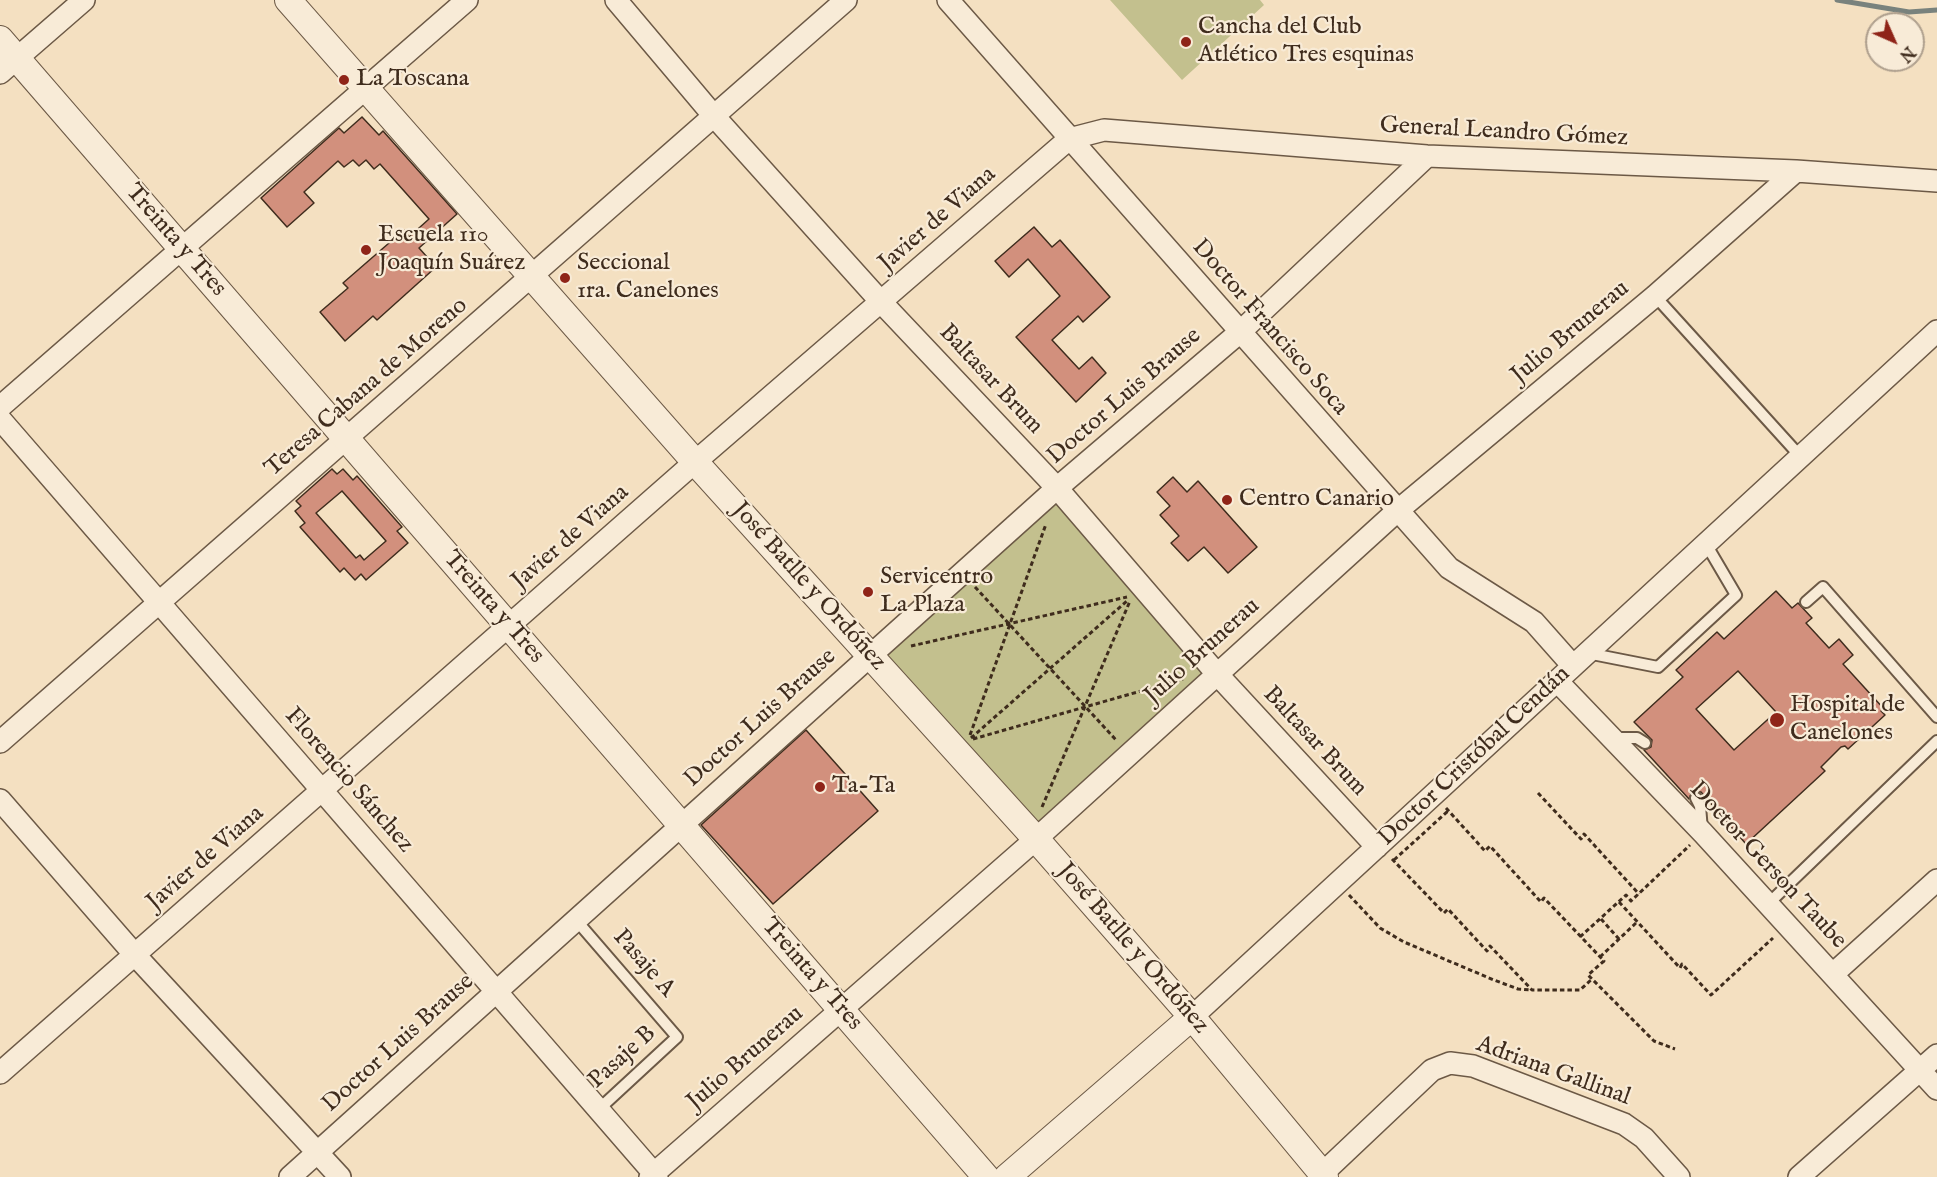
<!DOCTYPE html>
<html>
<head>
<meta charset="utf-8">
<style>
	body { margin:0 }
	#map { position:relative; width:1937px; height:1177px; overflow:hidden; background:#f4e0c1; font-family:"IM FELL English",serif }
	canvas { display:block }
	.north { position:absolute; left:1865px; top:12px; width:60px; height:60px; box-sizing:border-box; background:#f8ebd7; border:2px solid #ae9f8d; border-radius:50%; rotate:135deg; font-size:16px; font-weight:700; line-height:24px; text-align:center; color:#3f2c1d }
	.north::after { content:''; display:block; margin:auto; width:21px; height:27px; background:#8f2418; clip-path:polygon(50% 0,100% 100%,50% 72%,0 100%) }
</style>
</head>
<body>
<div id="map">
<canvas width="1937" height="1177"></canvas>
<div class="north">N</div>
</div>
<script>
const g = document.querySelector('canvas').getContext('2d');
g.lineJoin = 'round';
function fillPath(path, color) { g.fillStyle = color; g.fill(path, 'evenodd'); }
const shape = rows => new Path2D(rows.map(r => 'M' + r).join(''));
function trace(path, color, width, dash) { g.strokeStyle = color; g.lineWidth = width; g.lineCap = dash ? 'butt' : 'round'; g.setLineDash(dash || []); g.stroke(path); }
function drawText(font, color, halo, rows, align = 'center') {
  g.font = font + ' "IM FELL English",serif'; g.lineWidth = 4.5; g.setLineDash([]); g.textBaseline = 'middle'; g.strokeStyle = halo; g.fillStyle = color; for (const [text, x, y, turn = 0] of rows) {
    g.save(); g.translate(x, y); g.rotate((+turn || 0) * Math.PI / 180); g.textAlign = isNaN(turn) ? turn : align; if (halo) g.strokeText(text, 0, 0); g.fillText(text, 0, 0); g.restore();
  }
}
const green = shape([
	[1110,0,1260,0,1264,5,1182,80],
	[1054,499,1211,674,1037,828,882,654]
]);
const stream = shape([
	[1837,0,1909,12,1937,10]
]);
const building = shape([
	[362,117,379,135,383,131,457,214,419,248,436,267,377,320,373,316,345,341,320,312,348,288,343,283,404,230,409,237,429,219,380,164,374,169,366,160,359,166,353,160,344,167,338,161,304,192,314,203,287,227,261,198,339,128,344,133,362,117],
	[1034,227,1052,247,1060,240,1110,297,1083,322,1078,316,1052,340,1079,369,1092,357,1106,373,1076,402,1016,337,1060,296,1028,259,1009,277,995,261,1034,227],
	[332,469,337,474,343,469,353,480,357,476,402,527,397,531,408,543,366,580,361,574,355,580,344,568,340,572,300,527,305,523,295,511,301,506,296,501,332,469],
	[342,491,386,541,364,560,360,555,356,558,316,513,342,491],
	[1173,477,1187,492,1198,481,1257,547,1228,573,1204,547,1188,561,1171,543,1179,536,1160,515,1170,506,1157,492,1173,477],
	[1776,591,1792,608,1798,603,1812,618,1806,623,1829,648,1839,639,1853,655,1843,664,1884,709,1881,711,1885,715,1848,749,1845,746,1841,747,1821,767,1825,771,1746,844,1701,792,1692,792,1689,799,1644,750,1651,747,1652,740,1634,722,1683,677,1676,670,1717,632,1724,639,1776,591],
	[1738,671,1776,712,1734,750,1696,709,1738,671],
	[806,730,878,811,773,904,701,825,806,730]
]);
const path = shape([
	[975,587,1117,741],
	[911,646,1127,597],
	[970,735,1046,524],
	[971,738,1128,600],
	[973,739,1183,679],
	[1538,793,1581,839,1584,834,1639,894],
	[1042,807,1130,601],
	[1446,808,1485,851,1490,846,1541,902,1544,898,1604,961,1588,975,1654,1041,1675,1049],
	[1392,859,1444,913,1448,909,1487,951,1490,946,1532,990,1580,990,1592,979],
	[1394,860,1448,811],
	[1349,895,1380,928,1404,942,1494,980,1518,989,1532,990],
	[1619,902,1680,968,1682,964,1711,995,1773,938],
	[1601,919,1619,939],
	[1580,937,1626,895,1631,901,1690,845],
	[1600,957,1637,922]
]);
const service = shape([
	[1655,296,1800,456],
	[1806,602,1823,587,1937,717],
	[1587,653,1658,667,1736,595,1706,544],
	[1612,738,1637,738,1645,743],
	[1696,798,1700,806,1702,830],
	[1768,904,1937,741],
	[576,920,677,1037,598,1110]
]);
const minor = shape([
	[616,0,713,115,882,303,1057,488,1217,674,1377,847],
	[948,0,1449,568,1534,622,1573,666],
	[0,73,84,0],
	[0,407,467,0],
	[0,419,657,1177],
	[1557,681,1703,833,1937,1089],
	[0,742,846,0],
	[0,800,135,955,340,1177],
	[1833,974,1937,880],
	[1192,1017,1937,331],
	[0,1073,695,462,1069,139,1104,130,1427,156,1796,171,1937,181],
	[1322,1174,1432,1070,1450,1063,1473,1066,1624,1124,1644,1138,1679,1177],
	[290,1177,1057,488,1240,332,1427,156],
	[650,1177,1036,839,1396,512,1655,296,1796,171],
	[1799,1177,1937,1055]
]);
const tertiary = shape([
	[288,0,695,462,1036,839,1192,1017,1325,1177],
	[0,39,986,1177],
	[1007,1177,1192,1017]
]);
const markers = [
	[1186,42,6,"#8f2418"],
	[344,80,6,"#8f2418"],
	[366,250,6,"#8f2418"],
	[565,278,6,"#8f2418"],
	[1227,500,6,"#8f2418"],
	[868,592,6,"#8f2418"],
	[1777,720,8,"#8f2418"],
	[820,787,6,"#8f2418"]
];
const poiNames = [
	["Cancha del Club",1198,28],
	["Atlético Tres esquinas",1198,56],
	["La Toscana",356,80],
	["Escuela 110",378,236],
	["Joaquín Suárez",378,264],
	["Seccional",577,264],
	["1ra. Canelones",577,292],
	["Centro Canario",1239,500],
	["Servicentro",880,578],
	["La Plaza",880,606],
	["Hospital de",1790,706],
	["Canelones",1790,734],
	["Ta-Ta",832,787]
];
const streetNames = [
	["General Leandro Gómez",1504,133,3],
	["Javier de Viana",938,220,-41],
	["Treinta y Tres",175,241,49],
	["Doctor Francisco Soca",1269,328,49],
	["Julio Brunerau",1571,333,-40],
	["Baltasar Brum",990,380,47],
	["Teresa Cabana de Moreno",367,388,-41],
	["Doctor Luis Brause",1125,397,-41],
	["Javier de Viana",571,538,-41],
	["José Batlle y Ordóñez",808,587,48],
	["Treinta y Tres",493,608,49],
	["Julio Brunerau",1203,652,-42],
	["Doctor Luis Brause",761,719,-42],
	["Baltasar Brum",1314,742,47],
	["Doctor Cristóbal Cendán",1475,757,-43],
	["Florencio Sánchez",348,781,49],
	["Javier de Viana",206,859,-41],
	["Doctor Gerson Taube",1767,866,47],
	["José Batlle y Ordóñez",1132,949,49],
	["Pasaje A",643,964,49],
	["Treinta y Tres",811,975,49],
	["Doctor Luis Brause",399,1044,-42],
	["Pasaje B",623,1058,-42],
	["Julio Brunerau",746,1059,-41],
	["Adriana Gallinal",1553,1072,20]
];
fillPath(green, '#c3c08e');
trace(stream, '#79827d', 5);
fillPath(building, '#d2907d');
trace(building, '#3f2c1d', 1.5);
trace(service, '#6c5946', 14);
trace(minor, '#6c5946', 24);
trace(tertiary, '#6c5946', 28);
trace(path, '#3f2c1d', 3, [4.5, 3]);
trace(service, '#f8ebd7', 10);
trace(minor, '#f8ebd7', 21);
trace(tertiary, '#f8ebd7', 26);
for (const [x, y, r, color] of markers) { const dot = new Path2D(); dot.arc(x, y, r, 0, 2 * Math.PI); g.fillStyle = color; g.fill(dot); trace(dot, '#f8ebd7', 2); }
drawText('24px', '#3f2c1d', '#f8ebd7', poiNames, 'left');
drawText('24px', '#3f2c1d', '#f8ebd7', streetNames);
</script>
</body>
</html>
